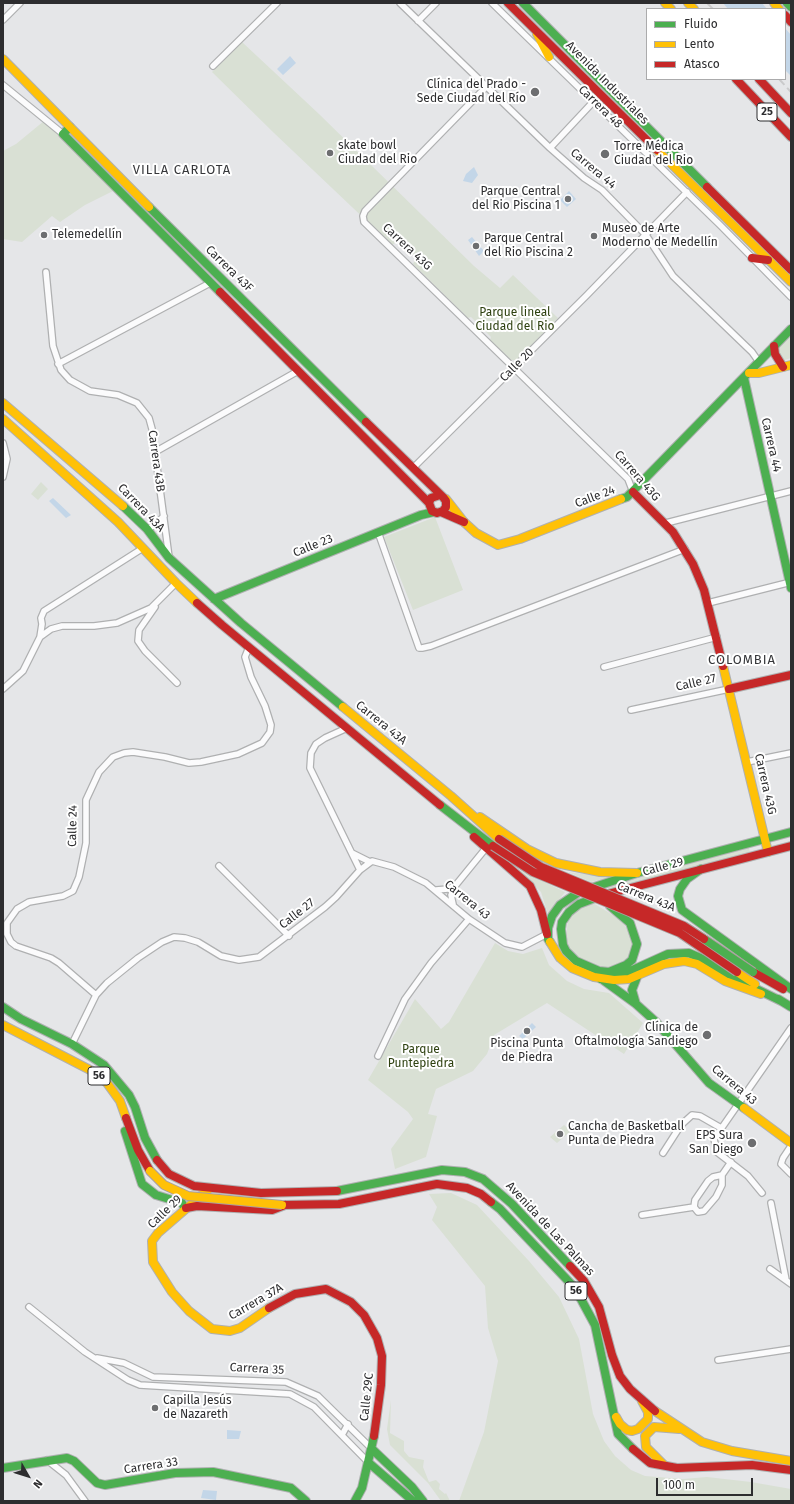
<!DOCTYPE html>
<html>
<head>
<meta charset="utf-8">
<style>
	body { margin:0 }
	#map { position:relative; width:794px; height:1504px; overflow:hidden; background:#e5e6e8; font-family:"Fira Sans",sans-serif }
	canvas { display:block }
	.frame { position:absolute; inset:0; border:4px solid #2d2d2f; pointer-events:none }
	.legend { position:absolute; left:646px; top:8px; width:140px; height:72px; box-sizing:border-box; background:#fff; border:1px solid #ababac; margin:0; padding:5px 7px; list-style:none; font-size:12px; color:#2d2d2f }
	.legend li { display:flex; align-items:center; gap:8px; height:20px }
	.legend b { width:20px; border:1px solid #ababac }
	.north { position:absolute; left:8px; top:1456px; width:40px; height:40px; -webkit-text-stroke:3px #fff; paint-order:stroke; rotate:129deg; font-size:11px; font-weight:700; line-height:16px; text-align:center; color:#2d2d2f }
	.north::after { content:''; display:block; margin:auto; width:14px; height:18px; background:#2d2d2f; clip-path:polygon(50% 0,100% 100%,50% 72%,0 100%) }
	.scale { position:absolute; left:656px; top:1478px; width:97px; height:18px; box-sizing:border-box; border:2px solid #2d2d2f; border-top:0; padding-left:5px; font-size:12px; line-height:14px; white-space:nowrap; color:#2d2d2f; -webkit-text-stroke:3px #fff; paint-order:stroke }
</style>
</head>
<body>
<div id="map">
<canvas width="794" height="1504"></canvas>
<div class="frame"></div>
<ul class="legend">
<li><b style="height:5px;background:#4caf50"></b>Fluido</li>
<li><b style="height:5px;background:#ffc107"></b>Lento</li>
<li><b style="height:5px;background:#c62828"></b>Atasco</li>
</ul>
<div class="north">N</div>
<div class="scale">100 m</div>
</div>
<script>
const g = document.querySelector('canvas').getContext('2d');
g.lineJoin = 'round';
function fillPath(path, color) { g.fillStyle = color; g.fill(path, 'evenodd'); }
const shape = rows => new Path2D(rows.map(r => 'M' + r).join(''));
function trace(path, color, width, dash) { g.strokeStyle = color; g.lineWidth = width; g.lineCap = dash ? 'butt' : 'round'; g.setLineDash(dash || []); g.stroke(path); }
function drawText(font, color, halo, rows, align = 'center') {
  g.font = font + ' "Fira Sans",sans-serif'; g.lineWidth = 4; g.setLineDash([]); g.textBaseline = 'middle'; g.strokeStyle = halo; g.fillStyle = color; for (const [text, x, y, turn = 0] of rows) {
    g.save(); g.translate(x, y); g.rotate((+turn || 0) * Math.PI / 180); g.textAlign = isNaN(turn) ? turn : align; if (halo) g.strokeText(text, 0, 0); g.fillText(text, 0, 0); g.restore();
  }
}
const green = shape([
	[242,42,319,114,474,266,500,288,513,275,558,318,517,360,511,360,490,340,491,337,471,317,468,318,413,264,416,258,398,241,392,245,274,133,212,72],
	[44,121,115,190,85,205,60,222,52,216,22,242,3,239,3,151,16,144],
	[791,331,791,358,781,361,777,346],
	[41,482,48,489,38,500,31,494],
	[435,517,463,590,413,610,384,537],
	[749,848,750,853,610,891,607,886],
	[517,869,565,892,548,914,541,892],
	[568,872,610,877,591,882],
	[593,903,613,915,623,923,630,933,632,943,630,954,624,964,606,970,595,968,577,957,569,948,566,938,568,920,573,914,582,908],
	[495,943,508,951,523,954,542,948,549,965,567,981,584,989,609,993,643,1023,624,1054,547,1003,494,1035,487,1054,473,1071,436,1089,428,1114,437,1116,426,1157,395,1169,391,1149,413,1119,408,1112,368,1080,415,999,441,1029,449,1022],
	[564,1125,571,1131,557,1143,550,1137],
	[451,1193,477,1205,529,1261,559,1297,579,1339,593,1414,604,1441,615,1456,631,1470,645,1476,683,1479,707,1477,751,1482,791,1489,791,1501,459,1501,484,1432,498,1361,488,1328,485,1286,432,1220,437,1207,429,1194],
	[391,1400,390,1433,404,1441,404,1451,409,1457,424,1460,423,1467,429,1482,436,1480,440,1484,439,1489,445,1494,446,1493,450,1501,441,1501,428,1483,390,1445,387,1429]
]);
const water = shape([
	[723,3,762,3,767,9,728,9],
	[785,28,791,35,791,76,785,70],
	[290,56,296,63,283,75,277,69],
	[474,167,478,175,472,183,463,181,466,174],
	[569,191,576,199,567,207,560,200],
	[472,237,484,251,479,256,468,240],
	[53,498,71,515,66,518,49,501],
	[532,1023,536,1027,523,1039,519,1036],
	[227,1430,241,1431,239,1439,227,1439],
	[203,1490,217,1491,216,1500,201,1498]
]);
const street = shape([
	[400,3,550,148,584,178,602,190,646,235,673,276,752,352,759,362],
	[492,3,720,225,791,297],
	[3,20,20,3],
	[418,21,436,3],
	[213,66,277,3],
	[3,85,63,134],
	[486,87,365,211,363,216,364,222,628,479,633,492],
	[550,148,594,101],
	[46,272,53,346,61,370,70,380,90,391,118,395,137,403,149,418,152,429,169,557],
	[58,364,210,283],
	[3,443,7,459,3,477],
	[155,452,298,371],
	[413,468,587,295,687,192],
	[666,523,791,491],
	[147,529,155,525,164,516],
	[378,532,419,648,422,648,431,646,685,549],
	[708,603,791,582],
	[155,607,139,630,138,641,145,651,177,683],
	[40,637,42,624,41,618,44,611,143,548],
	[604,667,717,637],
	[3,689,23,671,40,637,51,629,62,626,94,626,117,623,151,608,176,583],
	[631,710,729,689],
	[347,728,325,738,316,744,311,753,310,768,360,870],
	[747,762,791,753],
	[352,853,370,862],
	[219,866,289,936],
	[436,890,448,889,455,886],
	[453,904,451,895,455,886,486,848],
	[96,995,59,963,51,958,16,946,11,942,7,934,7,923,17,909,29,902,63,896,73,891,79,877,86,843,86,800,99,772,113,757,124,753,133,752,165,757,189,763,201,762,238,754,262,743,270,732,271,725,265,706,251,677,245,657,249,647],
	[72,1044,96,995,107,983,138,958,162,942,174,937,185,938,198,942,221,956,239,960,259,957,325,907,336,897,360,870,372,861,394,867,426,883,469,919,505,943,522,947,547,934],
	[378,1056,405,999,431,963,469,919],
	[791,1146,783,1158,781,1164,791,1174],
	[663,1153,681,1125,692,1115,700,1116,721,1128],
	[762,1193,748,1176,717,1152,714,1139,791,1028],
	[771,1203,786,1280],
	[694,1207,695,1200,708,1181,713,1177,722,1175],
	[642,1215,694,1207,698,1212,704,1211,716,1197,722,1185,722,1175,731,1162],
	[770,1269,791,1284],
	[29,1307,85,1352,128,1380,140,1385,290,1394,314,1407,369,1463],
	[97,1358,124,1363,153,1377,286,1382,318,1396,372,1449],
	[718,1360,791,1349],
	[342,1435,348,1424],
	[47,1460,66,1475,85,1501]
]);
const fast = shape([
	[523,3,707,187],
	[787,3,791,7],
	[70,127,63,134,220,292],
	[149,207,366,422],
	[744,378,791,588],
	[621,499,627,497,791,329],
	[123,506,147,529,169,558,241,623,343,707],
	[214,599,421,515,434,512],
	[440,805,493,846],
	[701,869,687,879,680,889,678,896,682,910,791,989],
	[600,896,579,904,569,912,562,922,561,929,563,945,566,951,576,961,599,971,609,972,626,965,632,960,637,944,630,923,610,906],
	[550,942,548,939,548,928,552,916,560,905,579,892,637,873,791,832],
	[601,979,626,973,668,954,689,953,705,960,732,977,783,1002],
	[603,980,636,1004,656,1022,709,1083,744,1108],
	[778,999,791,1007],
	[636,1004,632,990,637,977],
	[3,1007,21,1019,72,1044,104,1065,129,1095,135,1107,145,1138,157,1160],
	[125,1131,142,1184,156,1195,182,1203,185,1209],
	[337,1191,442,1170,465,1172,483,1179,512,1204,570,1266],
	[491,1202,500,1209,573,1286,582,1301,595,1325,618,1434,633,1449],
	[372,1449,412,1487,423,1501],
	[369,1463,413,1501],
	[3,1468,67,1458,74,1461,97,1483,105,1485,175,1473,213,1472,291,1488,306,1501],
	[355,1501,362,1488,374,1436]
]);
const slow = shape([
	[665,3,671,9],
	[688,3,694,9],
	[774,3,779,9],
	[537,34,549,57],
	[3,59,149,207],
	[657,150,791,282],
	[749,373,759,373,791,365],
	[3,403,123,506],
	[3,419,118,522,176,583,197,603],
	[446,499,464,522,476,533,498,545,520,539,621,499],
	[723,666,768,852],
	[343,707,451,796,499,839],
	[480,817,527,849,556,863,600,872,637,873],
	[550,942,560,958,572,968,594,977,614,980,629,979,664,964,684,961,697,964,725,981,761,994],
	[737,972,755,984],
	[3,1025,94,1072,107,1083,120,1101,126,1118],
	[744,1108,791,1143],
	[210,1188,158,1233,152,1241,153,1262,172,1292,189,1311,212,1329,230,1331,240,1328,269,1308],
	[655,1411,702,1442,732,1451,791,1461],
	[616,1417,620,1424,627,1430,632,1431,638,1429,648,1419,648,1412,642,1401],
	[664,1465,646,1447,645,1436,654,1427,679,1429]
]);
const jam = shape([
	[508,3,657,150],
	[785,15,791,22],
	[736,79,791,137],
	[759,79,791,113],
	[707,187,791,270],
	[752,258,768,260],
	[220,292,429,503],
	[774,346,775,354,783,367],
	[366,422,443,497,446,501,446,507,443,511,437,513,432,511,429,503,431,498,440,495],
	[633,492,673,532,693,564,704,590,723,666],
	[441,512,464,522],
	[197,603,222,625,440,805],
	[729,689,791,675],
	[474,837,530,886,541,910,547,934],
	[600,896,791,846],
	[753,972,783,989],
	[126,1118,138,1150,150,1171],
	[157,1160,169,1174,194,1186,261,1193,337,1191],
	[282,1205,339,1204,437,1184,467,1188,481,1194,491,1202],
	[186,1208,197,1206,272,1210,285,1205],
	[570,1266,584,1281,599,1307,612,1355,620,1376,630,1389,655,1411],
	[269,1308,295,1294,326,1289,351,1302,364,1315,377,1338,382,1356,381,1385,374,1436],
	[633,1449,650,1463,677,1468,752,1465,791,1470]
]);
const rail = shape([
	[707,3,713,9],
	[779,79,791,92]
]);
const fastBridge = shape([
	[704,939,753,972]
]);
const slowBridge = shape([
	[150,1171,164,1185,188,1196,282,1205]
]);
const jamBridge = shape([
	[499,839,541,867,684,926,704,939],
	[493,846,533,872,680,933,737,972]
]);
const markers = [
	[535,92,5,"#6d6e70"],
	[330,153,4,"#6d6e70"],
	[605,154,5,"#6d6e70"],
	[568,199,4,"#6d6e70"],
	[44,235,4,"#6d6e70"],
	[594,236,4,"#6d6e70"],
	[476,246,4,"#6d6e70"],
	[527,1031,4,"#6d6e70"],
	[707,1035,5,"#6d6e70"],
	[560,1134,4,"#6d6e70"],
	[752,1143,5,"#6d6e70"],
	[155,1408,4,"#6d6e70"]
];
const shields = [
	[767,112,20],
	[99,1076,22],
	[576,1291,22]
];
const shieldNames = [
	["25",767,112],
	["56",99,1076],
	["56",576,1291]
];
const streetNames = [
	["Avenida Industriales",607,83,45],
	["Carrera 48",600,107,44],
	["Carrera 44",593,169,40],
	["Carrera 43G",407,247,43],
	["Carrera 43F",229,269,44],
	["Calle 20",517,365,-45],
	["Carrera 44",771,445,77],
	["Carrera 43B",156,461,82],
	["Carrera 43G",637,476,49],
	["Calle 24",595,497,-21],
	["Carrera 43A",141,508,46],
	["Calle 23",313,546,-22],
	["Calle 27",696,683,-13],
	["Carrera 43A",381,723,39],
	["Carrera 43G",765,784,77],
	["Calle 24",73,826,-89],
	["Calle 29",663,867,-15],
	["Carrera 43A",646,897,22],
	["Carrera 43",467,900,39],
	["Calle 27",297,914,-38],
	["Carrera 43",734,1085,40],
	["Calle 29",165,1212,-44],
	["Avenida de Las Palmas",550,1229,47],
	["Carrera 37A",256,1302,-30],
	["Carrera 35",257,1369,3],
	["Calle 29C",367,1397,-84],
	["Carrera 33",151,1466,-9]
];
const poiNames = [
	["Clínica del Prado -",526,85,"right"],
	["Sede Ciudad del Río",526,99,"right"],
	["skate bowl",338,146],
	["Ciudad del Rio",338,160],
	["Torre Médica",614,147],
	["Ciudad del Rio",614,161],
	["Parque Central",560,192,"right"],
	["del Rio Piscina 1",560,206,"right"],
	["Museo de Arte",602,229],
	["Moderno de Medellín",602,243],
	["Telemedellín",52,235],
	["Parque Central",484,239],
	["del Rio Piscina 2",484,253],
	["Clínica de",698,1028,"right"],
	["Oftalmología Sandiego",698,1042,"right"],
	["Piscina Punta",527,1044,"center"],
	["de Piedra",527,1058,"center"],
	["Cancha de Basketball",568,1127],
	["Punta de Piedra",568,1141],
	["EPS Sura",743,1136,"right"],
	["San Diego",743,1150,"right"],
	["Capilla Jesús",163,1401],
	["de Nazareth",163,1415]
];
const parkNames = [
	["Parque lineal",515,313],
	["Ciudad del Rio",515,327],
	["Parque",421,1050],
	["Puntepiedra",421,1064]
];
const neighbourhoodNames = [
	["VILLA CARLOTA",182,170],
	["COLOMBIA",742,660]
];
fillPath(green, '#d9e0d4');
fillPath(water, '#c3d6e8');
trace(street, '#afb0b1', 8);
trace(fast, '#afb0b1', 10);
trace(slow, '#afb0b1', 10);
trace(jam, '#afb0b1', 10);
trace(street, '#fbfbfc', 5.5);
trace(fast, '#4caf50', 8);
trace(slow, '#ffc107', 8);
trace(jam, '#c62828', 8);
trace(rail, '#cacacb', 2, [8, 4]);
trace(fastBridge, '#ab9f9e', 10, []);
trace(slowBridge, '#ab9f9e', 10, []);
trace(jamBridge, '#ab9f9e', 10, []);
trace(fastBridge, '#4caf50', 8);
trace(slowBridge, '#ffc107', 8);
trace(jamBridge, '#c62828', 8);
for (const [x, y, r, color] of markers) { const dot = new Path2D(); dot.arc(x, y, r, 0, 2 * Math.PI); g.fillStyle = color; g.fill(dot); trace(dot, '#fff', 1.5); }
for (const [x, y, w] of shields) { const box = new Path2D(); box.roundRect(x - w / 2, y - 9, w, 18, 3); g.fillStyle = '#fff'; g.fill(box); trace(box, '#2d2d2f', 1); }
drawText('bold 11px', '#2d2d2f', null, shieldNames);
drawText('12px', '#2d2d2f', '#fff', streetNames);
drawText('12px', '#2d2d2f', '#fff', poiNames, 'left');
drawText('12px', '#2e4110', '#fff', parkNames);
g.letterSpacing = '1px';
drawText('13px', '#36373a', '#fff', neighbourhoodNames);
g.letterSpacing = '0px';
</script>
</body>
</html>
